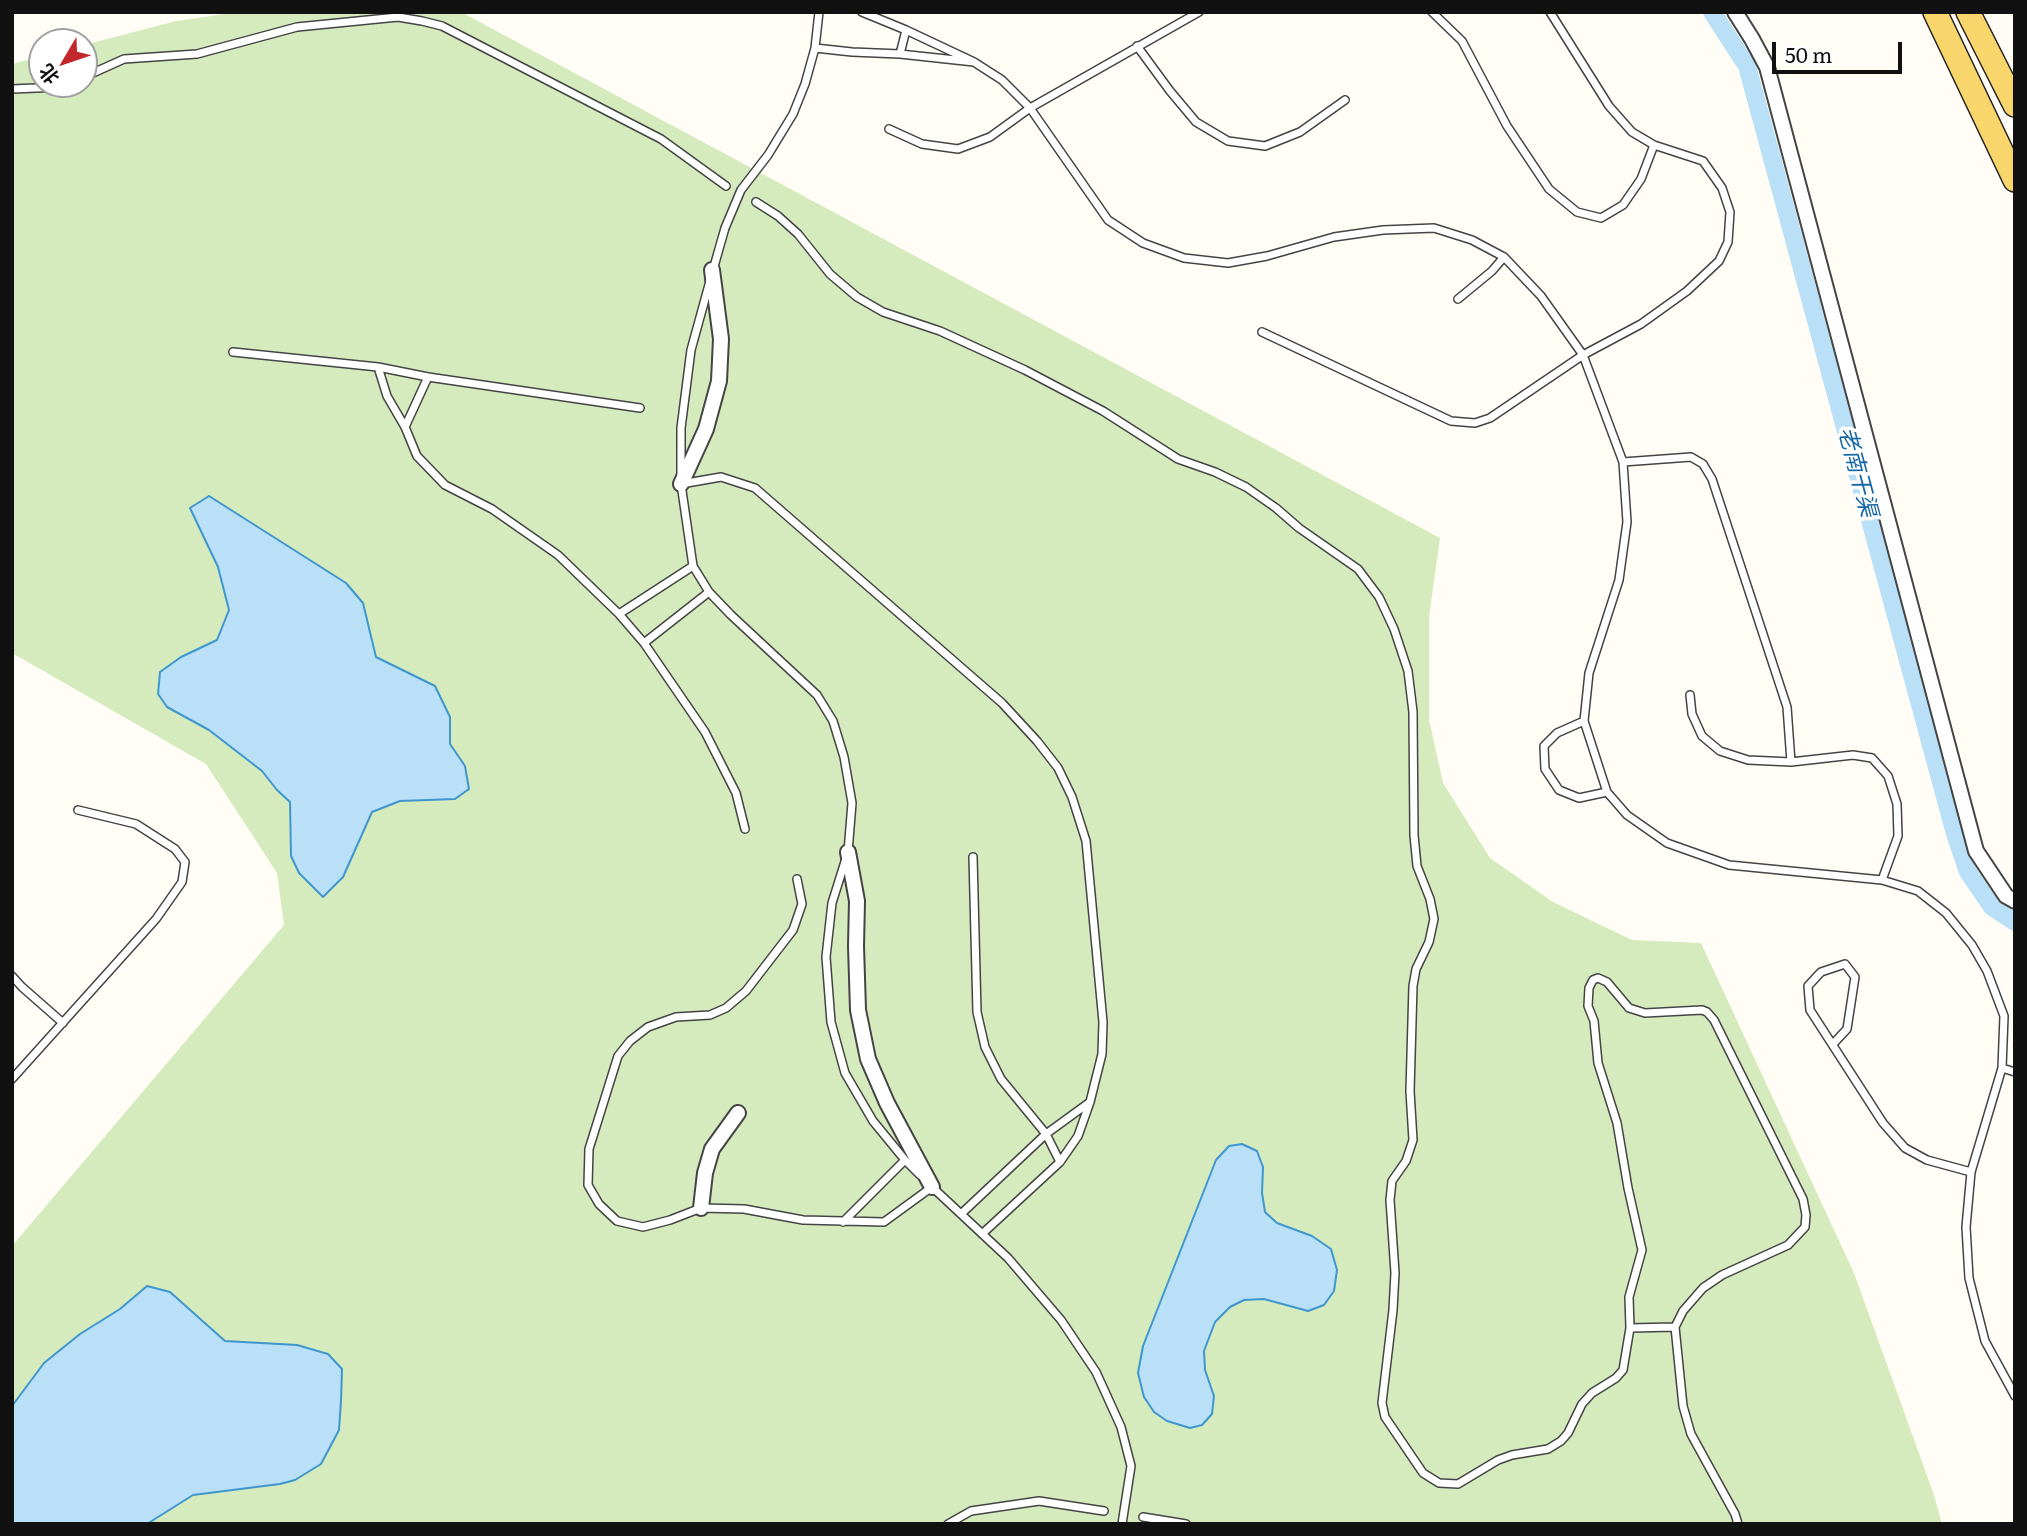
<!DOCTYPE html>
<html>
<head>
<meta charset="utf-8">
<style>
	body { margin:0 }
	#map { position:relative; width:2027px; height:1536px; overflow:hidden; background:#fffdf5; font-family:Literata,"Noto Sans SC",serif }
	canvas { display:block }
	.frame { position:absolute; inset:0; border:14px solid #111; pointer-events:none }
	.north { position:absolute; left:28px; top:28px; width:70px; height:70px; box-sizing:border-box; background:#fff; border:2px solid #a0a0a0; border-radius:50%; rotate:231deg; font-size:19px; font-weight:700; line-height:28px; text-align:center; color:#111 }
	.north::after { content:''; display:block; margin:auto; width:24px; height:32px; background:#c4262e; clip-path:polygon(50% 0,100% 100%,50% 72%,0 100%) }
	.scale { position:absolute; left:1772px; top:42px; width:130px; height:32px; box-sizing:border-box; border:4px solid #111; border-top:0; padding-left:9px; font-size:21px; line-height:24px; white-space:nowrap; color:#111; -webkit-text-stroke:5px #fff; paint-order:stroke }
</style>
</head>
<body>
<div id="map">
<canvas width="2027" height="1536"></canvas>
<div class="frame"></div>
<div class="north">北</div>
<div class="scale">50 m</div>
</div>
<script>
const g = document.querySelector('canvas').getContext('2d');
g.lineJoin = 'round';
function fillPath(path, color) { g.fillStyle = color; g.fill(path, 'evenodd'); }
const shape = rows => new Path2D(rows.map(r => 'M' + r).join(''));
function trace(path, color, width, dash) { g.strokeStyle = color; g.lineWidth = width; g.lineCap = dash ? 'butt' : 'round'; g.setLineDash(dash || []); g.stroke(path); }
function drawText(font, color, halo, rows, align = 'center') {
  g.font = font + ' Literata,"Noto Sans SC",serif'; g.lineWidth = 7; g.setLineDash([]); g.textBaseline = 'middle'; g.strokeStyle = halo; g.fillStyle = color; for (const [text, x, y, turn = 0] of rows) {
    g.save(); g.translate(x, y); g.rotate((+turn || 0) * Math.PI / 180); g.textAlign = isNaN(turn) ? turn : align; if (halo) g.strokeText(text, 0, 0); g.fillText(text, 0, 0); g.restore();
  }
}
const green = shape([
	[239,12,461,12,1440,538,1429,617,1429,719,1443,783,1490,858,1553,902,1632,940,1701,943,1854,1273,1934,1495,1942,1524,12,1524,12,1246,284,925,277,873,206,764,12,653,12,64,42,56,42,84,84,84,84,45,176,21]
]);
const water = shape([
	[209,496,346,583,363,603,376,657,435,686,450,717,450,744,465,766,469,789,455,799,400,801,372,812,343,877,323,897,299,873,291,856,290,802,277,790,262,771,209,730,167,707,158,694,160,672,181,657,217,640,229,610,218,567,190,508,209,496],
	[1242,1144,1257,1151,1263,1167,1262,1193,1265,1212,1277,1223,1312,1236,1331,1249,1337,1270,1334,1291,1324,1305,1308,1311,1264,1299,1244,1300,1230,1307,1215,1322,1204,1351,1205,1370,1214,1396,1212,1414,1202,1425,1190,1428,1167,1421,1154,1412,1144,1397,1138,1373,1143,1346,1216,1160,1229,1146,1242,1144],
	[147,1286,170,1292,225,1341,297,1345,328,1354,342,1369,341,1401,339,1430,321,1464,295,1480,280,1484,193,1495,147,1524,12,1524,12,1406,44,1363,80,1334,120,1309,147,1286]
]);
const canal = shape([
	[1712,12,1747,66,1955,834,1968,872,1992,907,2015,922]
]);
const lane = shape([
	[1432,12,1462,41,1507,126,1549,189,1577,212,1601,218,1623,205,1641,179,1654,145],
	[1137,46,1170,91,1196,122,1228,141,1265,146,1300,132,1345,100],
	[815,48,852,52,900,54,974,62,906,30,862,12],
	[900,54,906,30],
	[974,62,1002,80,1030,108,1108,220,1143,243,1184,258,1228,263,1267,256,1334,237,1383,230,1434,228,1472,240,1504,257,1541,296,1583,355,1623,462,1627,522,1619,580,1589,673,1584,721,1607,792,1627,815,1667,843,1729,865,1882,880,1918,891,1946,913,1972,945,1987,971,2004,1016,2002,1068,1971,1172,1966,1227,1969,1278,1985,1341,2015,1396],
	[84,77,124,59,197,54,297,27,398,17,422,21,442,26,661,139,726,186],
	[12,89,60,87,67,84],
	[889,129,922,144,958,149,990,137,1030,108,1199,12],
	[756,202,778,216,798,234,830,274,857,297,883,312,940,331,1025,370,1103,411,1178,459,1215,472,1246,487,1276,508,1299,528,1358,569,1379,597,1394,629,1408,671,1413,712,1414,835,1417,866,1430,899,1434,919,1429,942,1416,969,1413,986,1410,1091,1413,1140,1406,1161,1392,1181,1390,1200,1395,1273,1393,1310,1382,1403,1385,1417,1423,1473,1439,1483,1458,1484,1498,1460,1512,1455,1548,1449,1561,1441,1568,1433,1582,1404,1592,1393,1616,1378,1623,1370,1630,1328,1629,1297,1642,1250,1628,1188,1617,1123,1598,1063,1594,1021,1588,1006,1589,988,1593,980,1598,978,1607,982,1629,1008,1645,1013,1702,1010,1707,1012,1714,1020,1803,1199,1806,1215,1805,1227,1788,1245,1722,1275,1703,1288,1683,1311,1675,1327,1683,1406,1691,1434,1735,1514,1738,1524],
	[713,270,725,228,741,190,768,155,793,114,805,84,815,48,819,12],
	[710,281,691,350,681,428,681,484,693,566,709,592,731,615,817,695,833,721,844,757,852,803,848,852,832,903,826,957,831,1022,845,1073,873,1121,905,1160,920,1175],
	[1458,299,1492,271,1504,257],
	[1262,332,1451,421,1475,423,1490,418,1583,355,1641,324,1687,291,1719,261,1728,242,1730,212,1722,188,1703,161,1654,145,1632,132,1609,106,1550,12],
	[233,352,378,367,428,377,640,408],
	[378,367,387,396,405,427,428,377],
	[405,427,417,456,445,485,492,509,558,555,619,614,644,643,705,732,736,793,745,829],
	[1623,462,1691,457,1703,464,1712,479,1787,707,1791,762],
	[681,484,721,477,755,488,1002,703,1037,741,1058,768,1072,797,1086,841,1103,1022,1102,1054,1090,1102],
	[619,614,693,566],
	[644,643,709,592],
	[1690,695,1692,714,1702,736,1720,751,1748,760,1791,762,1853,755,1872,758,1888,776,1897,804,1898,836,1882,880],
	[1584,721,1557,733,1544,746,1545,769,1559,790,1579,798,1607,792],
	[973,857,977,1012,985,1047,1001,1079,1046,1134,1060,1162],
	[797,879,802,904,793,930,746,991,726,1008,710,1015,676,1017,648,1027,630,1041,618,1056,589,1149,588,1185,599,1204,617,1221,643,1227,670,1220,701,1208,744,1209,803,1220,884,1222,932,1187],
	[12,976,22,987,63,1023],
	[1833,1044,1847,1029,1855,977,1845,964,1821,972,1808,986,1810,1010,1883,1123,1905,1148,1927,1160,1971,1172],
	[2002,1068,2015,1072],
	[12,1079,156,919,182,882,185,862,175,849,136,824,78,810],
	[931,1186,1008,1258,1061,1320,1096,1372,1121,1427,1131,1466,1122,1524],
	[961,1214,1046,1134,1090,1102,1078,1136,1060,1162,982,1234],
	[843,1222,905,1160],
	[1630,1328,1675,1327],
	[1143,1517,1186,1524],
	[948,1524,971,1511,1039,1501,1104,1511]
]);
const street = shape([
	[1735,12,1752,39,1767,67,1976,851,2006,896,2015,901],
	[681,484,706,429,719,381,721,339,712,270],
	[848,852,857,901,856,946,858,1010,868,1059,887,1103,932,1187],
	[701,1208,705,1173,712,1149,738,1113]
]);
const primary = shape([
	[1935,12,2015,180],
	[1968,12,2015,105]
]);
const waterNames = [
	["老南干渠",1857,472,75]
];
fillPath(green, '#d5ebbd');
fillPath(water, '#b9e0f7');
trace(water, '#3f96cf', 2);
trace(canal, '#b9e0f7', 18);
trace(lane, '#444', 10);
trace(street, '#444', 18);
trace(primary, '#222', 26);
trace(lane, '#fff', 7);
trace(street, '#fff', 14);
trace(primary, '#f9d66b', 23);
drawText('italic 23px', '#1768a6', '#fff', waterNames);
</script>
</body>
</html>
